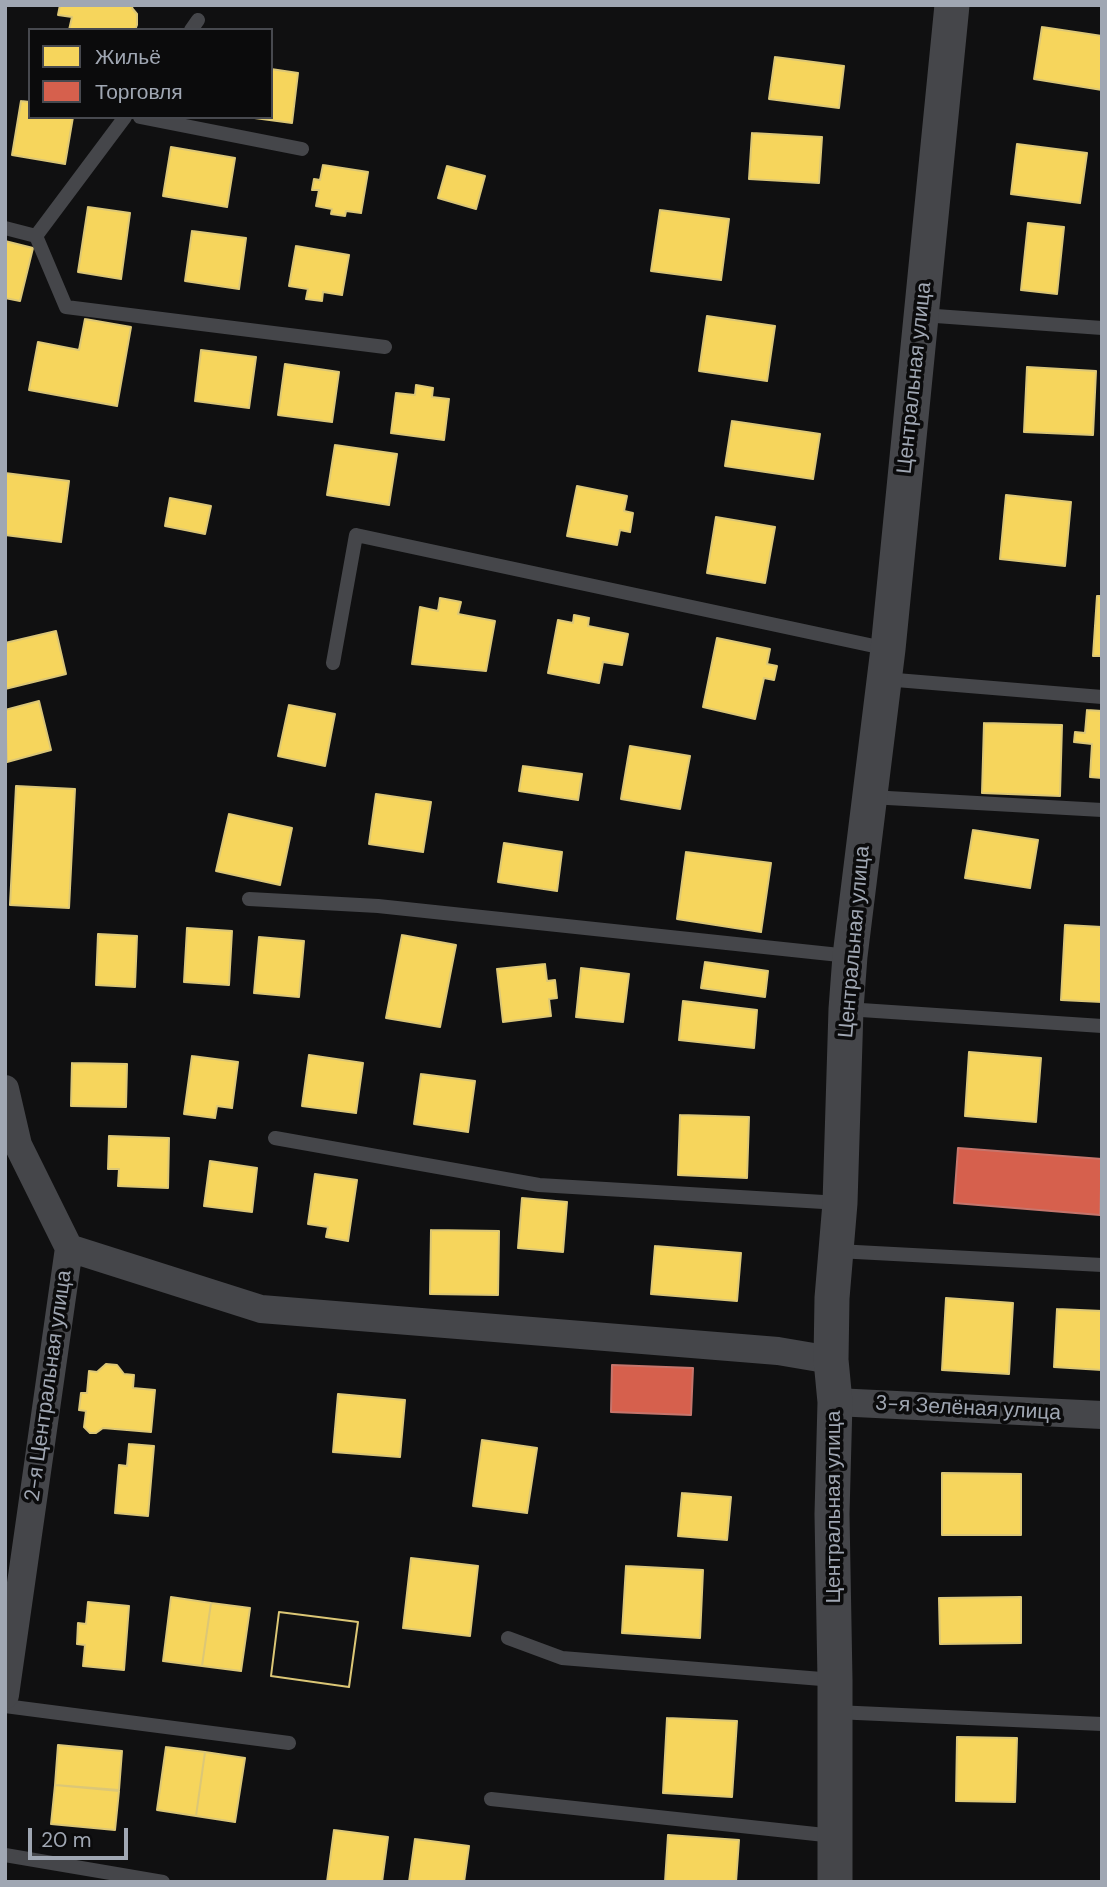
<!DOCTYPE html>
<html>
<head>
<meta charset="utf-8">
<style>
	body { margin:0 }
	#map { position:relative; width:1107px; height:1887px; overflow:hidden; background:#101011; font-family:"DM Sans",sans-serif }
	canvas { display:block }
	.frame { position:absolute; inset:0; border:7px solid #a0a7b3; pointer-events:none }
	.legend { position:absolute; left:28px; top:28px; width:245px; height:91px; box-sizing:border-box; background:#0b0b0c; border:2px solid #47494f; margin:0; padding:9px 12px; list-style:none; font-size:21px; color:#a0a7b3 }
	.legend li { display:flex; align-items:center; gap:14px; height:35px }
	.legend b { width:35px; border:2px solid #47494f }
	.scale { position:absolute; left:28px; top:1828px; width:100px; height:32px; box-sizing:border-box; border:4px solid #a0a7b3; border-top:0; padding-left:9px; font-size:21px; line-height:24px; white-space:nowrap; color:#a0a7b3; -webkit-text-stroke:5px #0b0b0c; paint-order:stroke }
</style>
</head>
<body>
<div id="map">
<canvas width="1107" height="1887"></canvas>
<div class="frame"></div>
<ul class="legend">
<li><b style="height:19px;background:#f6d55c"></b>Жильё</li>
<li><b style="height:19px;background:#d6604d"></b>Торговля</li>
</ul>
<div class="scale">20 m</div>
</div>
<script>
const g = document.querySelector('canvas').getContext('2d');
g.lineJoin = 'round';
function fillPath(path, color) { g.fillStyle = color; g.fill(path, 'evenodd'); }
const shape = rows => new Path2D(rows.map(r => 'M' + r).join(''));
function trace(path, color, width, dash) { g.strokeStyle = color; g.lineWidth = width; g.lineCap = dash ? 'butt' : 'round'; g.setLineDash(dash || []); g.stroke(path); }
function drawText(font, color, halo, rows, align = 'center') {
  g.font = font + ' "DM Sans",sans-serif'; g.lineWidth = 7; g.setLineDash([]); g.textBaseline = 'middle'; g.strokeStyle = halo; g.fillStyle = color; for (const [text, x, y, turn = 0] of rows) {
    g.save(); g.translate(x, y); g.rotate((+turn || 0) * Math.PI / 180); g.textAlign = isNaN(turn) ? turn : align; if (halo) g.strokeText(text, 0, 0); g.fillText(text, 0, 0); g.restore();
  }
}
const homes = shape([
	[60,5,133,5,132,8,137,14,137,25,135,30,69,30,72,17,58,15,60,5],
	[1042,27,1102,36,1102,90,1034,79,1042,27],
	[775,57,844,66,839,108,769,99,775,57],
	[271,69,298,73,292,123,247,117,271,117,271,69],
	[21,101,30,102,30,117,73,117,65,164,12,155,21,101],
	[752,133,822,137,819,183,749,179,752,133],
	[1017,144,1087,153,1080,203,1011,194,1017,144],
	[171,147,235,158,227,207,163,196,171,147],
	[323,165,368,172,361,213,346,211,345,216,331,214,332,209,316,206,319,190,312,190,314,179,320,180,323,165],
	[447,166,485,176,476,209,438,198,447,166],
	[88,207,130,213,121,279,78,272,88,207],
	[660,210,729,219,721,280,651,271,660,210],
	[1028,223,1064,227,1057,294,1021,290,1028,223],
	[192,231,246,238,239,289,185,281,192,231],
	[5,241,33,248,20,301,5,298,5,241],
	[296,246,349,255,342,295,323,292,322,301,306,299,308,289,289,286,296,246],
	[707,316,775,326,767,381,699,371,707,316],
	[85,319,131,327,117,406,29,390,38,342,79,350,85,319],
	[201,350,256,357,249,408,195,401,201,350],
	[285,364,339,372,332,422,278,415,285,364],
	[1027,367,1096,371,1093,435,1024,432,1027,367],
	[416,385,433,388,432,397,449,399,444,440,391,433,396,393,415,395,416,385],
	[732,421,820,434,813,479,725,466,732,421],
	[335,445,397,454,389,505,327,495,335,445],
	[5,473,69,481,61,542,5,535,5,473],
	[577,486,627,496,624,511,633,513,630,532,620,530,617,545,567,536,577,486],
	[1006,495,1071,502,1065,566,1000,559,1006,495],
	[170,498,211,506,205,534,165,526,170,498],
	[716,517,775,527,765,583,707,573,716,517],
	[1097,596,1102,596,1102,656,1093,656,1097,596],
	[440,598,461,602,458,614,495,621,486,671,412,664,420,607,438,611,440,598],
	[574,615,589,618,588,626,628,634,622,665,603,662,599,683,548,673,558,620,573,623,574,615],
	[56,631,66,674,5,689,5,643,56,631],
	[717,638,770,649,767,664,777,666,774,680,764,678,755,719,703,707,717,638],
	[39,701,51,750,7,762,5,710,39,701],
	[289,705,335,714,325,766,278,756,289,705],
	[1087,710,1102,711,1102,778,1090,777,1092,744,1074,742,1075,732,1085,733,1087,710],
	[984,723,1062,725,1060,796,982,793,984,723],
	[630,746,690,756,680,809,621,799,630,746],
	[523,766,582,774,578,800,519,791,523,766],
	[16,786,75,789,69,908,10,905,16,786],
	[376,794,431,802,423,852,369,844,376,794],
	[229,814,292,828,280,885,216,871,229,814],
	[973,830,1038,840,1030,888,965,878,973,830],
	[504,843,562,852,557,891,498,882,504,843],
	[686,852,771,863,761,932,677,919,686,852],
	[1065,925,1102,927,1102,1002,1061,1000,1065,925],
	[187,928,232,931,229,985,184,982,187,928],
	[98,934,137,936,135,987,96,985,98,934],
	[402,935,456,945,440,1027,386,1018,402,935],
	[259,937,304,941,299,997,254,993,259,937],
	[705,962,768,971,765,997,701,988,705,962],
	[545,964,547,981,555,980,557,998,549,999,551,1016,503,1022,497,969,545,964],
	[581,968,629,974,623,1022,576,1017,581,968],
	[683,1001,757,1010,754,1048,679,1040,683,1001],
	[969,1052,1041,1058,1036,1122,965,1116,969,1052],
	[309,1055,363,1063,356,1113,302,1106,309,1055],
	[192,1056,238,1062,232,1108,217,1106,215,1118,184,1114,192,1056],
	[72,1063,127,1064,126,1107,71,1106,72,1063],
	[421,1074,475,1081,468,1132,414,1124,421,1074],
	[680,1115,749,1117,747,1178,678,1175,680,1115],
	[109,1136,169,1138,168,1188,118,1186,119,1169,108,1169,109,1136],
	[210,1161,257,1168,252,1212,204,1206,210,1161],
	[315,1174,357,1180,348,1241,326,1237,328,1227,308,1224,315,1174],
	[522,1198,567,1202,563,1252,518,1248,522,1198],
	[431,1230,499,1231,498,1295,430,1294,431,1230],
	[655,1246,741,1253,737,1301,651,1294,655,1246],
	[946,1298,1013,1303,1009,1374,942,1370,946,1298],
	[1057,1309,1102,1311,1102,1370,1054,1367,1057,1309],
	[106,1364,117,1365,124,1374,134,1375,133,1388,155,1390,151,1432,103,1428,96,1433,90,1433,84,1427,86,1411,79,1410,81,1393,87,1393,89,1371,97,1372,106,1364],
	[338,1394,405,1400,400,1457,333,1452,338,1394],
	[482,1440,537,1448,527,1513,473,1506,482,1440],
	[129,1444,154,1446,148,1516,115,1513,119,1465,127,1466,129,1444],
	[942,1473,1021,1474,1021,1535,942,1535,942,1473],
	[682,1493,731,1497,727,1540,678,1536,682,1493],
	[411,1558,478,1566,470,1636,403,1628,411,1558],
	[626,1566,703,1570,700,1638,622,1633,626,1566],
	[171,1597,211,1603,202,1666,163,1661,171,1597],
	[1021,1597,1021,1643,940,1644,939,1598,1021,1597],
	[88,1602,129,1606,124,1670,83,1666,85,1645,77,1644,78,1623,86,1624,88,1602],
	[211,1603,250,1608,241,1671,202,1666,211,1603],
	[279,1612,358,1622,349,1687,271,1676,279,1612],
	[279,1612,358,1622,349,1687,271,1676,279,1612],
	[667,1718,737,1721,732,1797,663,1793,667,1718],
	[957,1737,1017,1738,1015,1802,956,1801,957,1737],
	[58,1745,122,1751,119,1790,55,1785,58,1745],
	[166,1747,205,1752,196,1816,157,1810,166,1747],
	[205,1752,245,1758,235,1822,196,1816,205,1752],
	[55,1785,119,1791,115,1830,51,1824,55,1785],
	[334,1830,388,1837,382,1882,327,1882,334,1830],
	[668,1835,739,1840,736,1882,665,1882,668,1835],
	[415,1839,469,1846,464,1882,409,1882,415,1839]
]);
const shops = shape([
	[958,1148,1102,1159,1100,1215,954,1203,958,1148],
	[612,1365,693,1368,691,1415,611,1412,612,1365]
]);
const service = shape([
	[191,30,198,20],
	[140,117,302,149],
	[5,228,36,236,125,117],
	[36,236,66,307,385,347],
	[922,315,1102,328],
	[333,663,356,535,888,649],
	[884,679,1102,697],
	[870,797,1102,810],
	[249,899,378,906,849,956],
	[846,1009,1102,1026],
	[275,1138,539,1185,840,1203],
	[837,1251,1102,1265],
	[508,1638,562,1658,834,1680],
	[5,1706,289,1743],
	[835,1712,1102,1724],
	[491,1799,834,1836],
	[5,1855,163,1882]
]);
const minor = shape([
	[5,1089,18,1145,69,1248,5,1695],
	[69,1248,261,1309,778,1351,831,1360],
	[835,1402,1102,1415]
]);
const tertiary = shape([
	[835,1882,835,1680,832,1514,835,1402,831,1360,832,1298,840,1203,846,1009,850,956,888,649,952,5]
]);
const streetNames = [
	["Центральная улица",915,378,-84],
	["Центральная улица",855,942,-85],
	["2-я Центральная улица",49,1386,-82],
	["3-я Зелёная улица",968,1409,3],
	["Центральная улица",834,1507,-90]
];
fillPath(homes, '#f6d55c');
trace(homes, '#dcc776', 2);
fillPath(shops, '#d6604d');
trace(shops, '#c6756c', 2);
trace(service, '#45464a', 14);
trace(minor, '#45464a', 28);
trace(tertiary, '#45464a', 35);
drawText('21px', '#a0a7b3', '#0b0b0c', streetNames);
</script>
</body>
</html>
